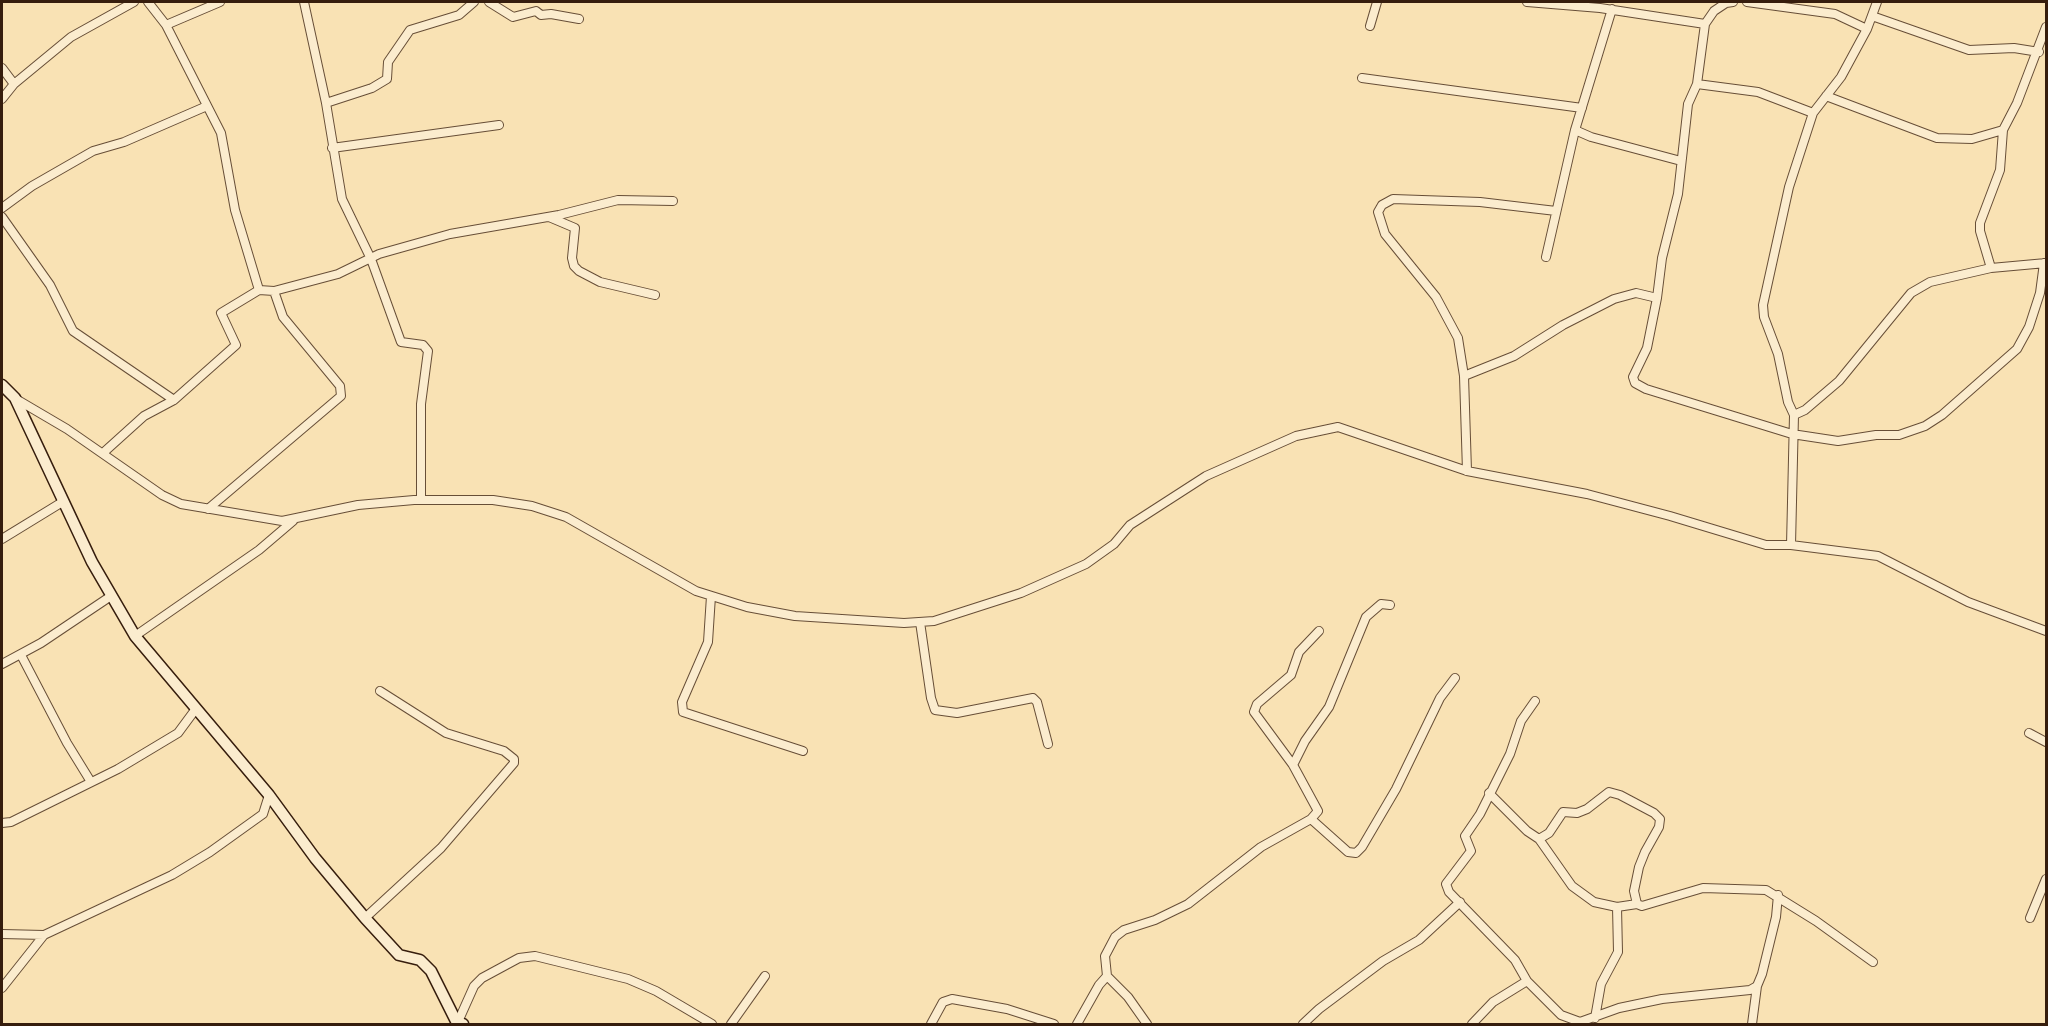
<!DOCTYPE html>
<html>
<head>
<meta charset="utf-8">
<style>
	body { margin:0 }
	#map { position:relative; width:2048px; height:1026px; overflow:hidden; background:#f9e2b4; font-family:Cardo,serif }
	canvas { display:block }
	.frame { position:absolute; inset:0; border:3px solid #361d0d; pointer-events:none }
</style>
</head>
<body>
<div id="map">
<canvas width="2048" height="1026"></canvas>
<div class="frame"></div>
</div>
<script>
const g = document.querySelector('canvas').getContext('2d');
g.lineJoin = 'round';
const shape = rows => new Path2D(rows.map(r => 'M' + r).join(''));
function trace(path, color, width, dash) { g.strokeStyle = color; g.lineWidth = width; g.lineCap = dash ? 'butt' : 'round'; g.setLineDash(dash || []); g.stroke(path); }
const street = shape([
	[148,2,166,25,221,133,235,210,259,290],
	[304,2,326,103,342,199,371,259,401,342,423,345,428,351,421,404,421,500],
	[489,2,513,17,536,11,541,15,551,14,579,19],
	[1527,2,1600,8,1705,24],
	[1733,2,1726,3,1714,11,1705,24,1697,84,1688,104,1678,194,1662,258,1657,298,1647,348,1633,377,1635,383,1646,389,1792,434,1838,441,1876,435,1899,435,1925,426,1942,415,2017,349,2029,327,2040,293,2044,263],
	[1747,2,1835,14,1867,29],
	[1872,16,1969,50,2014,48,2039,52],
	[166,25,220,2],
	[1370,26,1377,2],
	[2,68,14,84],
	[1362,78,1582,108],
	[1697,84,1758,92,1813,113],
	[1826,96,1937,138,1972,139,2003,130],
	[2,99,14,84,71,37,134,2],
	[326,103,372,88,387,79,388,62,410,30,459,15,474,2],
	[1575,130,1591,137,1681,161],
	[332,148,499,125],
	[2,208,32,186,93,151,124,142,207,106],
	[2,217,50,285,73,331,174,400],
	[549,217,575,228,572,258,574,266,579,271,600,282,655,295],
	[1546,257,1575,130,1612,9],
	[1991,268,1980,231,1980,223,2000,170,2003,130,2017,103,2046,27],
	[1464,376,1514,356,1563,325,1614,299,1636,293,1657,298],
	[16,399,67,429,162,495,181,504,282,521,358,505,414,500,493,500,532,506,566,517,696,591,747,607,795,616,904,623,934,621,1021,593,1086,564,1114,544,1130,525,1206,476,1296,436,1338,427,1467,471,1587,494,1670,516,1766,545,1791,545,1878,556,1968,602,2046,631],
	[1794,415,1805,410,1839,381,1911,293,1930,282,1991,268,2046,263],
	[103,453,144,416,174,400,236,345,221,313,259,290,274,291,338,274,379,254,450,234,559,215,618,200,673,201],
	[1467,471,1464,376,1458,338,1436,297,1385,234,1378,212,1382,205,1393,199,1480,202,1556,211],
	[208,509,341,396,340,386,283,317,274,291],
	[2,539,64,501],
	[1791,545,1794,415,1788,402,1778,354,1764,317,1763,305,1789,187,1813,113,1841,77,1867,29,1877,2],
	[711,596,708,642,682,702,683,712,803,751],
	[920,622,931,698,935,710,957,713,1033,698,1037,702,1048,744],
	[135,636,259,550,293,521],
	[21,655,67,743,91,782],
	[2,664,41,643,111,596],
	[2029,733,2046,742],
	[1293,765,1305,741,1329,707,1366,617,1381,604,1390,605],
	[1489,793,1527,831,1539,839,1572,886,1594,902,1617,907,1637,904,1642,906,1703,888,1766,890,1816,921,1873,962],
	[1311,819,1348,852,1356,853,1362,847,1396,789,1440,698,1455,678],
	[2,823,11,822,118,769,178,733,195,710],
	[1539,839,1549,833,1563,812,1577,813,1587,809,1609,792,1620,795,1654,813,1660,819,1659,827,1645,852,1639,867,1634,891,1637,904],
	[365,918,441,848,514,763,514,759,504,751,446,733,380,691],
	[2030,918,2046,879],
	[2,934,44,935],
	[1107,976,1128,997,1147,1024],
	[1527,981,1561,1015,1580,1022,1619,1008,1662,999,1750,990,1757,986,1762,974,1776,917,1778,895],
	[2,988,44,935,172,875,210,852,263,814,269,795],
	[1595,1018,1601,984,1618,952,1617,907],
	[457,1024,474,986,482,978,519,958,535,956,628,979,656,991,712,1024],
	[731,1024,765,976],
	[931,1024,943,1002,952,999,1007,1009,1054,1024],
	[1077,1024,1099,985,1107,976,1105,956,1115,937,1124,930,1155,920,1188,904,1261,847,1311,819,1318,811,1293,765,1254,712,1257,704,1291,675,1299,652,1319,631],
	[1303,1024,1319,1009,1383,961,1419,940,1460,902],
	[1472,1024,1493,1002,1527,981,1515,960,1449,892,1446,884,1471,851,1465,836,1480,814,1510,754,1521,721,1535,701],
	[1752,1024,1757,986]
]);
const secondary = shape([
	[2,385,15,398,92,562,135,636,269,795,315,858,365,918,399,955,420,960,431,971,457,1023,463,1024]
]);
trace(street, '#674e37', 10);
trace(secondary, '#361d0d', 13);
trace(street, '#fbecce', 8);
trace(secondary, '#fbecce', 10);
</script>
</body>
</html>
